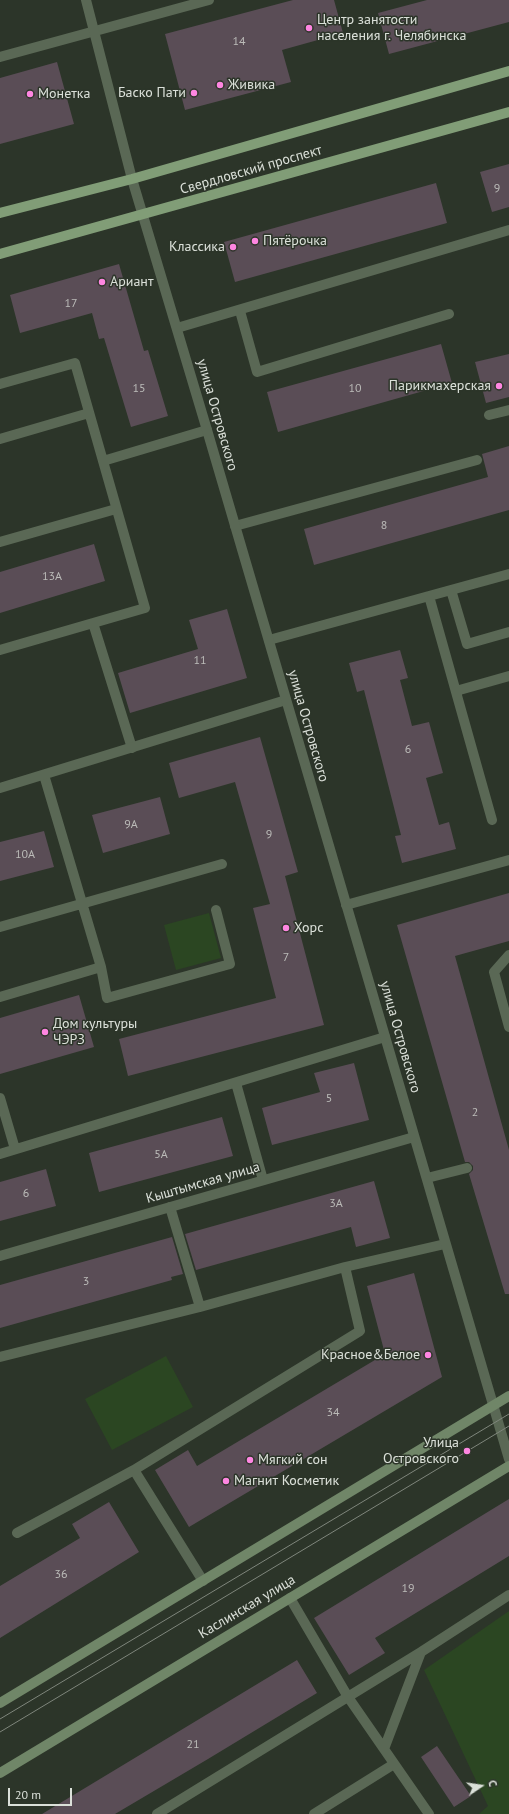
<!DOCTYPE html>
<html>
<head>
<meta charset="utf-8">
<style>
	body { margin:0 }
	#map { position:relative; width:509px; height:1814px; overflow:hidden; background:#2c3529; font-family:"PT Sans",sans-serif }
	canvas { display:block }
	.north { position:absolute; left:461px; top:1766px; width:40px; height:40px; -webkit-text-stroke:3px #2c3529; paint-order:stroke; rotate:77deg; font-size:11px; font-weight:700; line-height:16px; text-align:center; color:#dbe0d9 }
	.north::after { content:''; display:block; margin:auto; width:14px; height:18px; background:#dbe0d9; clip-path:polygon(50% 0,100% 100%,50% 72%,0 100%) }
	.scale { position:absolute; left:8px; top:1788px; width:64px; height:18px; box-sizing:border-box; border:2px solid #dbe0d9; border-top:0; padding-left:5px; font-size:12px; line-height:14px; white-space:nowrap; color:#dbe0d9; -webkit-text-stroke:3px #2c3529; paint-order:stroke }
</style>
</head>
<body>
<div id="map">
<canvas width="509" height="1814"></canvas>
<div class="north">С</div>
<div class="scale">20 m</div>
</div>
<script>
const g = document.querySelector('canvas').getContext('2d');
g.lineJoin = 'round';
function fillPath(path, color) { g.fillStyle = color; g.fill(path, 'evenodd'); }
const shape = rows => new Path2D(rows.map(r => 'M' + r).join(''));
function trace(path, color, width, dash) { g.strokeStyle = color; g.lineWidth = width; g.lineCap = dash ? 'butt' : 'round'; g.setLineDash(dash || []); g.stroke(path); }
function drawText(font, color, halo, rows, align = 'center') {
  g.font = font + ' "PT Sans",sans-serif'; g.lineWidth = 3; g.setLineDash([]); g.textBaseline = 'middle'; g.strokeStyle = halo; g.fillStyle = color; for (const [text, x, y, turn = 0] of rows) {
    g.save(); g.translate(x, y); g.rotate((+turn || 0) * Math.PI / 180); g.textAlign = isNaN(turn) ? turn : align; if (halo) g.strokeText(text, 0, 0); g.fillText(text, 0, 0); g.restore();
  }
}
const green = shape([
	[209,913,221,958,176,970,164,925],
	[166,1356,193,1407,112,1450,85,1399],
	[509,1611,509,1814,479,1814,488,1806,424,1670]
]);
const building = shape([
	[293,0,334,0,343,33,282,50,291,82,185,110,165,34],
	[427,0,509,0,509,22,389,54,378,13],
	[57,62,74,124,0,144,0,78],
	[509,164,509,207,492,212,480,172],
	[436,183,447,223,235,282,224,242],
	[119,264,144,351,148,350,168,416,131,427,104,338,99,339,92,313,20,333,10,295],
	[441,344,452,383,278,432,267,392],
	[509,354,509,397,486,403,475,362],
	[509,446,509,510,314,565,304,529,488,477,482,454],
	[94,544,105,581,0,613,0,572],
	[227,609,247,678,130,713,118,673,198,649,189,620],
	[400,650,408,678,400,680,412,726,429,722,443,773,426,778,439,825,449,822,456,849,402,863,395,836,401,835,364,690,357,692,349,663],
	[260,737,298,872,285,876,324,1025,128,1076,119,1039,276,998,253,908,270,904,235,782,179,798,169,763],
	[160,797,170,834,103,853,92,815],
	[44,831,54,867,0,881,0,842],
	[509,893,509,941,455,956,509,1150,509,1294,505,1294,469,1174,473,1170,473,1166,469,1162,465,1162,397,925],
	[79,995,94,1047,0,1074,0,1018],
	[354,1063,369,1120,272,1145,262,1108,320,1092,314,1073],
	[222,1117,233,1156,99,1192,89,1153],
	[46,1169,56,1206,0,1221,0,1182],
	[374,1181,390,1238,356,1247,351,1227,196,1270,185,1234],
	[172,1237,183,1274,171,1277,172,1280,0,1328,0,1285],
	[414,1273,442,1377,189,1527,155,1470,188,1450,197,1466,385,1354,367,1286],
	[509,1499,509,1556,375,1638,385,1653,349,1675,314,1618],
	[109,1502,139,1552,0,1638,0,1586,80,1538,72,1524],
	[297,1660,317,1693,208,1759,115,1814,42,1814],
	[437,1746,471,1796,454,1807,421,1757]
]);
const service = shape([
	[0,57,209,0],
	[240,311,257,372,449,314],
	[177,328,509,230],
	[0,384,75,363,145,608,0,650],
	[489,415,509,410],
	[0,439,89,413],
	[103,461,207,430],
	[235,526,477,460],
	[0,542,116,509],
	[451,590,467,644,509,632],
	[429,596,492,820],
	[93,623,132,748],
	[269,640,509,574],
	[456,691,509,676],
	[44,775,101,967,107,998,230,964,216,910],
	[346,905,509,860],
	[0,927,222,864],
	[509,955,494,972,509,1027],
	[0,997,101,967],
	[236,1083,263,1180],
	[0,1098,15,1149],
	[0,1154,385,1037],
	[427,1178,467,1168],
	[170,1207,200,1307,345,1267],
	[0,1357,200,1307],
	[134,1470,360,1331,345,1267,445,1244],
	[17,1533,134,1470,203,1581],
	[290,1598,348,1697,429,1814],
	[384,1749,421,1652],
	[157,1814,421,1652,509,1595],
	[314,1814,394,1764]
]);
const minor = shape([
	[0,788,286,700],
	[0,1256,414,1137]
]);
const tertiary = shape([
	[86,0,132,179,207,430,509,1459]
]);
const secondary = shape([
	[0,1703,509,1396],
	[0,1773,509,1466]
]);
const primary = shape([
	[0,213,132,179,509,71],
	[0,254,509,112]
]);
const tram = shape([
	[0,1719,509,1414],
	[0,1732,509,1426]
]);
const markers = [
	[309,28,4,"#fe86e1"],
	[220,85,4,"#fe86e1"],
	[194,93,4,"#fe86e1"],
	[30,94,4,"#fe86e1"],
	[255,241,4,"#fe86e1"],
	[233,247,4,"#fe86e1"],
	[102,282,4,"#fe86e1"],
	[499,386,4,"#fe86e1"],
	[286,928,4,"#fe86e1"],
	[45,1032,4,"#fe86e1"],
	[428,1355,4,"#fe86e1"],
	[467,1451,4,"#fe86e1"],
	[250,1460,4,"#fe86e1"],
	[226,1481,4,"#fe86e1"]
];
const numberNames = [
	["14",239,42],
	["9",497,189],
	["17",71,304],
	["15",139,389],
	["10",355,389],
	["8",384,526],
	["13А",52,577],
	["11",200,661],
	["6",408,750],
	["9А",131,825],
	["9",269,835],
	["10А",25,855],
	["7",286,958],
	["5",329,1099],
	["2",475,1113],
	["5А",161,1155],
	["6",26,1194],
	["3А",336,1204],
	["3",86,1282],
	["34",333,1413],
	["36",61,1575],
	["19",408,1589],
	["21",193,1745]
];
const poiNames = [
	["Центр занятости",317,20],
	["населения г. Челябинска",317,36],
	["Живика",228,85],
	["Баско Пати",186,93,"right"],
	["Монетка",38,94],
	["Пятёрочка",263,241],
	["Классика",225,247,"right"],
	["Ариант",110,282],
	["Парикмахерская",491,386,"right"],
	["Хорс",294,928],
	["Дом культуры",53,1024],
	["ЧЭРЗ",53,1040],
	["Красное&Белое",420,1355,"right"],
	["Улица",459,1443,"right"],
	["Островского",459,1459,"right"],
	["Мягкий сон",258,1460],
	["Магнит Косметик",234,1481]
];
const streetNames = [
	["Свердловский проспект",251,170,-16],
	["улица Островского",217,415,74],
	["улица Островского",308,726,74],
	["улица Островского",400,1037,74],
	["Кыштымская улица",203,1183,-16],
	["Каслинская улица",247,1607,-31]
];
fillPath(green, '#2b4622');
fillPath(building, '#5a4d56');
trace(service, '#5a6855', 10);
trace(minor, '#5a6855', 10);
trace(tertiary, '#5a6855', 10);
trace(secondary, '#708668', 10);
trace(primary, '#819d77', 10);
trace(tram, '#7f867c', 1);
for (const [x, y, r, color] of markers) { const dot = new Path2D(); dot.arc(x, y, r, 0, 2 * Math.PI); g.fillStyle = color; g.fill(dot); trace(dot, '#2c3529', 1.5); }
drawText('12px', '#bbbbb8', null, numberNames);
drawText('14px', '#dbe0d9', '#2c3529', poiNames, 'left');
drawText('14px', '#dbe0d9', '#2c3529', streetNames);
</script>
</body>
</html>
